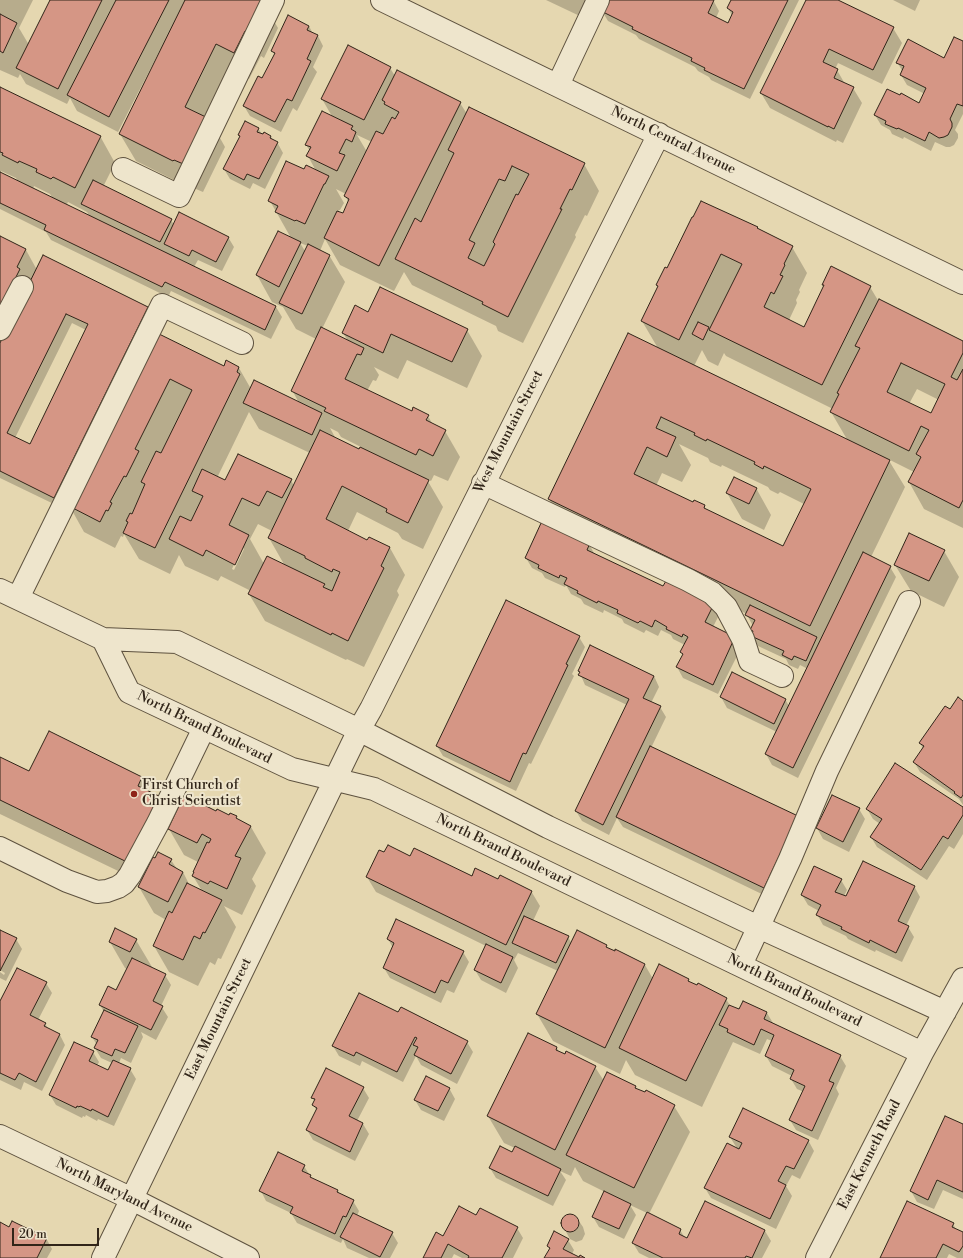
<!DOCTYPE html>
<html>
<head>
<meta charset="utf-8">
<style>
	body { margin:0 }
	#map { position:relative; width:963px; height:1258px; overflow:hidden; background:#e5d7b0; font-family:"Libre Bodoni",serif }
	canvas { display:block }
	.scale { position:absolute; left:12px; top:1228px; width:87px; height:18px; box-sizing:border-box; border:2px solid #312519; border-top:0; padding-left:5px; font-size:12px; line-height:14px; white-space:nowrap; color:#312519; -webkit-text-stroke:3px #eee5cc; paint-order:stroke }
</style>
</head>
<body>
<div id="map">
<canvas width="963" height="1258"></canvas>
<div class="scale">20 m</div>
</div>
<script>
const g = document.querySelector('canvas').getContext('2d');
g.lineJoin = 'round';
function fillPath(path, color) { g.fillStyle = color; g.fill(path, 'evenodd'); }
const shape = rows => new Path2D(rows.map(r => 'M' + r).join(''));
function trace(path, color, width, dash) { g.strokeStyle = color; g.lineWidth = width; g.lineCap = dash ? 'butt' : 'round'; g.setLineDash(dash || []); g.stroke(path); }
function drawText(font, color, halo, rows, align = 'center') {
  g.font = font + ' "Libre Bodoni",serif'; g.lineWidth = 4; g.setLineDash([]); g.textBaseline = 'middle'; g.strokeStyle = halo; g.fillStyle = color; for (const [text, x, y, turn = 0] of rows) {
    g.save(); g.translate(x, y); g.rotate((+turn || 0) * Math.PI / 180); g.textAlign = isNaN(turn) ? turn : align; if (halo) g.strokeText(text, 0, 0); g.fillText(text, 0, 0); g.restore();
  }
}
const shadow = shape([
	[0,0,33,0,19,28,29,45,50,1,49,0,259,0,263,2,278,28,264,58,261,56,249,79,231,70,210,120,225,147,203,192,189,186,188,187,136,161,120,134,162,51,160,50,118,132,77,111,70,98,67,104,26,84,20,74,18,78,0,70],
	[546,0,593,0,584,18],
	[713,0,719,11,716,18,729,24,732,16,728,8,732,0,799,0,750,99,711,80,709,77,698,71,695,67,639,39,636,35,608,21,602,11],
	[807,0,835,0,893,28,902,43,882,84,838,63,835,69,837,70,845,84,853,88,862,103,843,143,837,140,836,142,770,108,761,93],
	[893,0,920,0,915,11],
	[309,26,313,34,318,36,323,46,313,67,317,72,297,111,293,108,281,132,250,116,244,106,263,79,275,55,272,51],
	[963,42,963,114,955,130,958,134,958,138,954,145,950,147,946,147,935,142,931,151,904,137,903,139,892,134,890,130,881,125,875,115,919,104,925,94,907,85,901,75,903,72,897,62,944,59],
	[390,68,395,76,460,103,467,114,584,164,599,191,587,216,585,215,575,235,576,237,523,343,498,331,496,326,412,285,404,272,394,291,340,265,325,239,320,251,329,255,345,282,322,329,348,341,343,333,369,313,467,330,482,356,467,388,407,360,398,379,374,367,379,375,376,381,373,380,367,391,412,412,428,416,433,425,445,431,460,457,448,481,434,475,431,481,426,478,443,507,423,549,402,539,398,533,357,512,348,531,368,541,369,538,390,548,405,575,397,591,399,595,364,667,347,659,346,660,265,621,249,594,251,591,221,576,218,581,185,566,179,555,170,574,139,559,124,534,123,537,121,536,115,548,84,532,69,505,153,333,224,367,239,368,251,389,299,403,292,390,316,339,296,329,283,307,272,302,257,275,291,238,270,201,304,171,316,171,308,156,310,151,306,145,333,118,322,99],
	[357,135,372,142,367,152],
	[336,189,346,194,345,196,349,203,343,215,338,212,339,210,340,210,344,203],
	[300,243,308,246,305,251],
	[249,412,259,429,310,453,294,486,291,480,226,482,217,478],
	[330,428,338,432,341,437,361,447,359,451,336,439],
	[258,524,272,531,269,538,285,566,264,564,250,539],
	[242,547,244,549,234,570,232,569],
	[0,88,100,136,115,163,103,187,171,220,174,225,228,237,234,247,222,271,198,260,194,267,276,307,282,317,271,339,171,291,168,297,51,240,46,232,0,209],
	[1,171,16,178,18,182,0,173],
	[34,186,50,194,53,199,33,189],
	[68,202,87,212,90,217,66,206],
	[258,128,263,136,271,137,273,140,277,142,283,153,265,189,253,183,250,189,230,179,224,169,240,137,239,135],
	[702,202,757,228,759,230,792,247,807,273,799,290,800,292,796,300,797,303,789,320,804,328,824,287,823,284,870,287,879,302,963,342,963,528,924,509,909,482,914,472,888,459,905,487,871,557,890,567,896,577,798,778,772,765,766,754,777,732,727,708,721,697,785,699,789,706,808,669,800,665,798,669,789,665,786,659,758,646,752,636,753,633,751,630,753,626,747,615,747,614,565,526,549,499,659,350,642,321],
	[702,350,708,361,718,366,724,353,726,356,833,409,831,412,848,441,694,366],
	[917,389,939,400,932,415,909,404],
	[679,444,708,458,710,462,721,467,722,465,768,487,770,490,778,494,780,492,804,504,783,548,707,511,704,506,693,503,656,486,662,473,682,482,691,465],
	[0,238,26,250,37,270,147,308,153,318,60,507,0,478],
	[72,323,86,330,30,445,15,438],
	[756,488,771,515,764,530,742,519,727,493],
	[589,544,595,555,663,588,713,604,719,615,713,627,741,648,718,694,683,678,677,667,683,655,681,652,685,645,673,639,671,635,661,630,658,636,646,630,644,633,624,623,622,619,604,610,603,613,584,604,581,599,571,594,566,585,565,587,545,578,542,573,532,568,526,558],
	[944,551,959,577,944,607,911,591,895,565],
	[579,637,585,647,572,674,574,676,531,764,529,763,516,791,443,756,437,746],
	[579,671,654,676,659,687,651,703,660,707,666,717,651,748,797,817,770,898,623,827,617,818,609,835,582,821,576,811,627,705,585,685],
	[963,702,963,805,959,799,920,772,914,762,923,749,920,743,950,710],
	[0,758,30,773,141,777,150,793,152,857,155,859,171,860,177,869,183,872,190,886,202,891,193,876,198,862,184,855,169,829,217,812,230,816,236,817,238,821,251,827,266,853,252,879,256,886,242,915,224,906,236,927,221,959,218,958,215,965,210,962,198,986,169,972,154,946,166,920,154,913,139,887,141,882,0,814],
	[833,796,859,809,865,819,849,852,823,839,817,828],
	[963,808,963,834,954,849,949,846,927,880,877,847,871,837,880,824,873,819,867,809],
	[385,854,410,857,472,877,498,881,531,891,540,906,533,921,568,937,572,944,606,945,608,949,645,965,653,979,688,980,690,982,726,999,731,1007,739,1010,743,1002,767,1013,773,1023,840,1056,846,1066,836,1088,839,1094,818,1140,796,1130,790,1120,804,1092,797,1089,791,1079,792,1076,772,1066,766,1056,772,1041,767,1039,760,1054,733,1042,702,1107,635,1075,626,1060,620,1074,553,1041,537,1014,558,971,518,953,514,960,518,968,506,993,481,980,475,970,486,946,376,892,367,877],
	[841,880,847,890,844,896,847,897,914,886,920,897,906,926,908,927,914,937,902,962,876,950,875,952,848,939,846,936,823,925,817,914,819,911,808,905,802,895],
	[0,931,16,939,22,949,6,981,0,978,0,972,4,975,5,973,0,970],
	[388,939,463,952,469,962,454,993,447,990,441,1003,390,978,384,968,393,948],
	[136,940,152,967,151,968,165,975,171,985,161,1006,168,1017,156,1040,141,1032,143,1037,131,1063,121,1058,119,1063,130,1069,136,1079,114,1126,98,1119,97,1121,86,1115,85,1117,83,1116,82,1118,56,1105,50,1095,93,1052,99,1062,97,1066,109,1071,112,1063,101,1058,95,1048,97,1045,92,1037,104,1012,100,1005,116,992,127,969,125,968,110,942],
	[46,983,52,993,38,1020,45,1023,48,1029,60,1035,65,1045,42,1091,24,1082,21,1090,0,1080,0,1002],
	[399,1014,467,1042,473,1052,457,1084,421,1065,416,1056,403,1082,362,1061,360,1066,339,1056,333,1046],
	[557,1048,559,1052,595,1067,604,1081,636,1087,637,1090,674,1106,690,1132,649,1214,680,1230,685,1238,688,1239,706,1202,765,1231,771,1241,762,1258,649,1258,639,1253,633,1243,647,1213,630,1205,636,1215,624,1239,599,1227,593,1217,605,1192,583,1181,575,1167,571,1176,560,1171,566,1180,553,1206,496,1178,490,1168,513,1153,515,1148,504,1143,488,1116],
	[363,1088,369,1098,357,1121,363,1124,369,1134,355,1161,313,1140,307,1130,317,1111,313,1105,315,1101,312,1098],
	[449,1088,455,1099,444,1121,421,1110,415,1100],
	[963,1125,963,1199,943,1190,934,1209,917,1202,911,1191],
	[730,1137,808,1140,814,1151,800,1179,792,1175,786,1186,792,1196,776,1229,711,1198,705,1188,738,1150],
	[278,1153,304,1166,312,1179,338,1191,340,1194,353,1201,359,1211,357,1216,392,1233,398,1243,390,1258,369,1258,347,1248,343,1239,341,1243,297,1223,291,1213,266,1201,261,1191],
	[571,1214,576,1217,583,1227,585,1234,582,1240,576,1242,570,1239,564,1228,562,1221,565,1216],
	[476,1217,517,1228,523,1238,513,1258,462,1258,454,1254,452,1258,424,1258,444,1237],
	[0,1224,9,1228,46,1238,52,1249,47,1258,0,1258],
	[953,1224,957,1231,963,1233,963,1258,957,1258,949,1254,947,1258,881,1258],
	[568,1240,574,1250,572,1254,579,1258,546,1258,550,1250,548,1246]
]);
const building = shape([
	[50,0,102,0,58,89,16,68,50,0],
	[116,0,169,0,109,117,67,95,116,0],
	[185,0,261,0,249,32,245,31,234,53,216,44,185,107,210,119,188,166,174,160,173,161,119,134,185,0],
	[606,0,714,0,708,13,728,23,733,12,727,8,731,0,788,0,744,89,704,70,705,68,691,61,692,58,632,29,633,27,601,11,606,0],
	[806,0,838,0,894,27,873,70,829,49,823,62,838,69,834,78,854,87,834,129,828,126,828,127,760,93,806,0],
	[0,14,17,23,3,53,0,51,0,14],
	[288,15,309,26,307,30,318,35,307,59,311,61,292,101,287,99,275,122,243,106,258,76,262,78,275,53,271,51,288,15],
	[954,37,963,41,963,106,957,104,950,119,952,123,952,127,948,135,944,137,939,138,929,132,925,141,898,128,897,129,885,124,886,121,874,115,887,89,900,95,901,93,919,103,926,88,900,75,904,66,896,63,908,39,944,58,954,37],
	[348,45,391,67,364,120,321,99,348,45],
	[397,70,461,102,379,266,324,238,337,211,343,213,349,199,344,196,376,131,383,134,392,117,395,119,399,112,384,104,385,102,382,100,397,70],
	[0,87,101,136,75,188,53,177,51,179,36,172,37,169,19,161,18,163,2,155,3,153,0,152,0,87],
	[469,107,585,163,572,190,570,189,560,209,562,209,508,317,482,304,483,302,395,259,415,218,421,222,454,153,448,150,469,107],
	[512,166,529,174,518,195,516,194,493,242,495,244,484,266,468,258,475,243,469,240,499,179,505,181,512,166],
	[322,111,353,126,351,129,356,132,352,142,346,139,339,153,345,155,337,171,306,156,311,147,305,145,322,111],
	[245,121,259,128,257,132,263,134,264,132,271,136,270,138,278,142,259,179,247,174,244,180,223,169,240,136,238,135,245,121],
	[286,161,304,169,306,165,329,176,325,184,324,184,305,224,296,220,295,221,275,212,278,206,268,201,286,161],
	[0,172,276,306,265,330,165,282,162,287,44,230,46,225,0,203,0,172],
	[93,180,172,219,160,242,81,204,93,180],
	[701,201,758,227,757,228,793,246,784,264,785,265,780,275,783,276,774,294,771,292,764,307,804,327,824,285,822,285,831,266,871,286,822,385,709,330,742,264,721,254,679,340,641,321,658,286,656,285,665,267,667,268,692,217,693,217,701,201],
	[179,212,229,237,216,262,192,250,189,256,164,244,179,212],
	[278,231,301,242,279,287,256,275,278,231],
	[0,236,26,249,17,267,20,269,0,309,0,236],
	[308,244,330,255,302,314,279,303,308,244],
	[43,255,148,307,54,498,0,471,0,343,43,255],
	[66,314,88,324,30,444,7,433,66,314],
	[380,287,468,329,452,362,391,334,383,353,342,333,355,305,368,312,380,287],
	[879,299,963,341,963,353,951,377,957,380,963,369,963,500,959,508,908,482,921,457,916,454,929,430,921,426,909,451,830,412,839,394,837,393,860,348,855,346,879,299],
	[901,363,945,384,931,413,887,392,901,363],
	[698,322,709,327,703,340,692,334,698,322],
	[321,327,364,348,361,355,357,354,345,379,412,411,413,407,429,415,426,420,446,430,433,456,419,449,416,455,324,411,326,408,291,391,321,327],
	[153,331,224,366,226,360,239,367,237,372,240,374,155,548,123,533,128,522,126,521,130,513,132,514,145,484,141,482,156,451,161,453,192,390,170,379,135,449,139,451,126,477,124,476,110,502,112,503,108,511,106,510,100,522,67,505,153,331],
	[628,333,890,460,810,626,548,499,628,333],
	[661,417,695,433,694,435,706,441,707,439,755,462,754,464,763,469,764,466,811,489,783,546,704,508,705,505,694,500,693,502,634,474,647,447,667,457,676,437,656,428,661,417],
	[254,380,322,413,312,435,243,403,254,380],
	[320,430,359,449,360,447,429,480,408,523,386,512,387,509,342,486,326,519,367,540,369,537,390,547,381,566,384,568,348,641,332,633,331,635,248,594,267,556,325,584,323,587,332,591,340,572,333,569,332,572,305,558,305,556,268,538,320,430],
	[238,454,292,479,282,498,267,491,259,506,242,498,229,525,249,535,235,565,206,550,203,556,169,539,180,516,191,521,203,496,192,491,202,469,225,480,238,454],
	[734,477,757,488,749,504,726,493,734,477],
	[542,521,590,543,587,550,663,586,666,581,714,604,705,622,735,637,713,685,676,667,683,654,680,652,688,637,683,634,682,637,666,629,667,627,655,620,652,627,640,621,638,623,617,613,618,610,598,601,597,603,577,593,578,591,564,584,567,578,560,575,559,578,538,568,539,565,525,558,542,521],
	[909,533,945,550,929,581,894,565,909,533],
	[863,552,891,566,793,768,765,754,863,552],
	[506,600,580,636,566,664,568,665,526,754,523,753,510,782,436,746,506,600],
	[750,605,817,637,806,661,794,656,792,660,782,655,784,651,751,636,753,631,750,630,755,620,745,615,750,605],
	[590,645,654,676,643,698,661,706,603,825,575,811,629,699,578,675,580,672,578,671,590,645],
	[732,672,786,699,774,724,720,697,732,672],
	[958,697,963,701,963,795,961,798,954,793,955,792,913,762,924,746,919,743,945,706,950,709,958,697],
	[49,731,142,777,138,786,161,797,129,863,0,800,0,757,29,771,49,731],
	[650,746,798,816,764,888,616,817,650,746],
	[895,763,963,807,963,815,948,839,943,836,921,870,870,837,882,819,866,809,895,763],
	[184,795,216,811,217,809,229,815,230,813,237,816,236,818,251,826,235,856,241,858,227,889,210,881,208,884,192,876,194,872,193,872,207,842,209,843,211,839,202,834,197,843,168,829,184,795],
	[832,795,860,808,843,842,816,828,832,795],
	[388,845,410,856,414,848,472,876,475,868,498,879,500,875,532,891,506,945,366,877,379,850,384,852,388,845],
	[158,852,172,859,169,864,183,872,168,902,138,887,153,857,155,858,158,852],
	[863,861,915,886,898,921,909,926,896,953,870,940,869,943,841,929,842,927,816,915,821,905,801,895,814,866,842,879,835,892,846,896,863,861],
	[187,883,222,900,205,933,203,932,200,939,194,936,183,960,153,946,169,911,172,913,187,883],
	[524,916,569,936,556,963,512,943,524,916],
	[396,919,464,951,448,983,441,980,435,993,383,968,394,943,387,939,396,919],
	[115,928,137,939,130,952,109,942,115,928],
	[0,930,17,938,0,971,0,930],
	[577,930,607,945,606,947,615,951,615,949,645,964,605,1048,536,1014,577,930],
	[486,944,513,957,501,983,474,970,486,944],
	[132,958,166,974,153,1001,163,1006,151,1030,99,1005,108,986,116,990,132,958],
	[659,964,689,979,688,981,697,985,698,983,727,998,686,1081,619,1048,659,964],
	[17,968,47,982,30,1015,46,1023,44,1026,60,1034,36,1082,19,1073,15,1080,0,1073,0,1001,17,968],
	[359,993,398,1012,401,1007,468,1041,451,1074,414,1055,418,1047,413,1045,417,1038,415,1037,397,1072,356,1052,354,1056,332,1046,359,993],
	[743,1001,767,1012,764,1019,841,1055,829,1081,834,1083,812,1131,789,1120,805,1086,790,1079,794,1070,765,1056,774,1035,761,1029,754,1045,727,1032,728,1029,719,1025,729,1005,739,1009,743,1001],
	[104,1010,138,1026,125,1053,115,1049,112,1056,94,1048,98,1040,91,1037,104,1010],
	[528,1033,557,1047,556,1050,565,1054,566,1051,596,1066,555,1150,487,1116,528,1033],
	[74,1042,94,1051,89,1061,108,1070,113,1060,131,1068,108,1117,92,1109,91,1111,80,1106,79,1107,77,1106,76,1108,49,1095,74,1042],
	[326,1068,364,1087,349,1116,363,1123,350,1152,306,1130,317,1108,312,1105,315,1099,311,1098,326,1068],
	[607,1072,636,1086,635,1088,645,1092,646,1090,675,1105,634,1188,566,1155,607,1072],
	[426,1076,450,1088,438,1111,414,1100,426,1076],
	[743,1108,809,1140,794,1169,786,1166,778,1181,786,1185,770,1219,704,1188,727,1143,739,1149,742,1143,729,1137,743,1108],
	[945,1116,963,1124,963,1192,937,1180,928,1200,910,1191,945,1116],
	[500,1146,512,1152,515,1146,561,1169,548,1196,489,1168,500,1146],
	[278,1152,305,1165,302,1171,311,1175,310,1177,338,1190,337,1192,354,1200,346,1217,343,1216,335,1234,290,1213,293,1207,259,1191,278,1152],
	[604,1191,631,1204,619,1229,592,1217,604,1191],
	[705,1201,765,1230,752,1258,746,1256,745,1258,663,1258,632,1243,647,1212,681,1229,679,1234,687,1238,705,1201],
	[907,1201,954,1223,952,1227,963,1232,963,1246,959,1252,943,1244,936,1258,880,1258,907,1201],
	[459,1206,476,1215,480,1208,518,1227,502,1258,468,1258,469,1256,448,1244,441,1258,423,1258,436,1232,443,1236,459,1206],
	[353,1213,393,1232,380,1257,340,1237,353,1213],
	'561 1223a9 9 0 1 1 18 0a9 9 0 1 1-18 0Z',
	[12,1221,47,1238,37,1258,0,1258,0,1222,9,1227,12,1221],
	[554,1231,569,1239,563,1249,579,1257,580,1255,585,1258,544,1258,550,1248,547,1246,554,1231]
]);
const minor = shape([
	[382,0,963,283],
	[558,85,598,0],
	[123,169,179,196,273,0],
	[0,329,22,287],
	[483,483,688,580,712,593,726,607,743,639,750,661,782,676],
	[0,590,103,639,177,642,359,730,548,827,752,924,945,1012],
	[18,598,162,305,242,343],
	[103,639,129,692,292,769,374,789,922,1053],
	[0,848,67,881,97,892,107,891,118,887,124,883,130,875,158,823,204,728],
	[741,965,790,859,827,771,909,602],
	[0,1136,132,1199,248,1258],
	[103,1258,359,730,371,709,659,134],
	[817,1258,922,1053,963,979]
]);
const markers = [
	[134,794,4,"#8f2418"]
];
const streetNames = [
	["North Central Avenue",673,141,26],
	["West Mountain Street",509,432,-63],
	["North Brand Boulevard",204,728,26],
	["North Brand Boulevard",503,851,26],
	["North Brand Boulevard",794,991,26],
	["East Mountain Street",219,1019,-64],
	["East Kenneth Road",870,1155,-63],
	["North Maryland Avenue",124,1196,26]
];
const poiNames = [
	["First Church of",142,786],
	["Christ Scientist",142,802]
];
fillPath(shadow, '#0003');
fillPath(building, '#d59685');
trace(building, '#312519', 1);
trace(minor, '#5e523f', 24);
trace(minor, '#eee5cc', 22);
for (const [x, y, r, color] of markers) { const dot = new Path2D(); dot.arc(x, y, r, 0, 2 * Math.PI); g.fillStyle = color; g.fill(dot); trace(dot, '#eee5cc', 1.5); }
drawText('14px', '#312519', '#eee5cc', streetNames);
drawText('14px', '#312519', '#eee5cc', poiNames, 'left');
</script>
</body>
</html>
